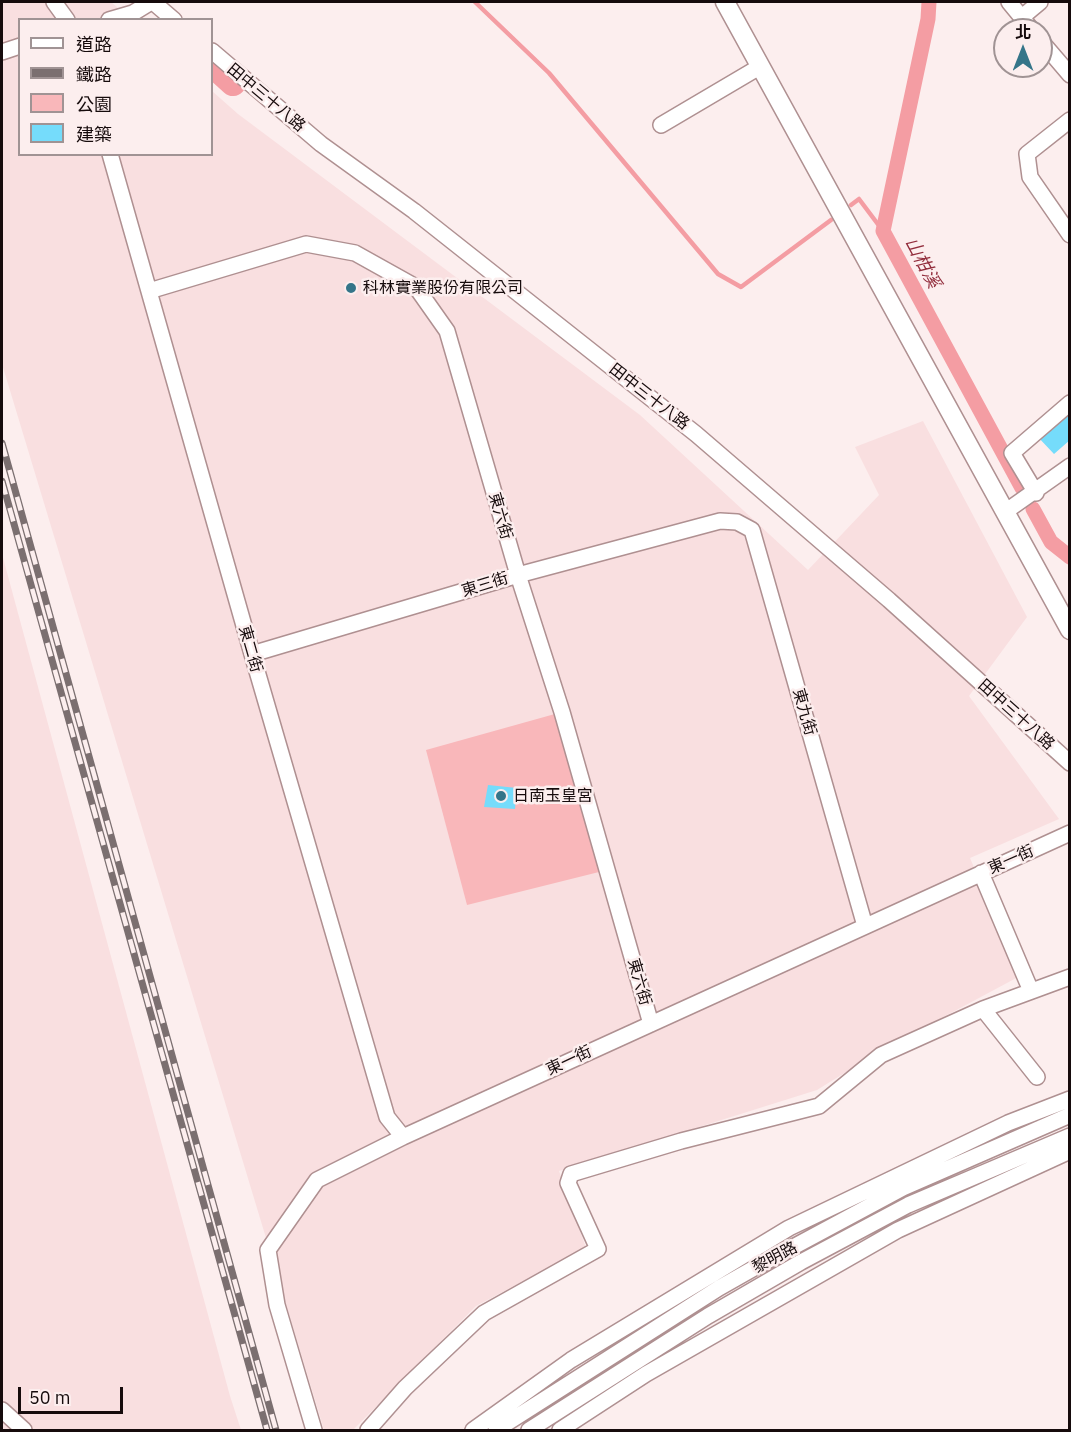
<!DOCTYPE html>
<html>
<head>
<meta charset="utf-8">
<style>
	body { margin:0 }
	#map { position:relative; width:1071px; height:1432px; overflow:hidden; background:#fceeee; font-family:"IBM Plex Sans","Noto Sans TC",sans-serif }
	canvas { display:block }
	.frame { position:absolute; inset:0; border:3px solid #160b0c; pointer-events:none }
	.legend { position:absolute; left:18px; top:18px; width:195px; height:138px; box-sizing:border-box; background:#fceeee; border:2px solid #a09394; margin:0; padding:8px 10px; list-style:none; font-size:18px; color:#160b0c }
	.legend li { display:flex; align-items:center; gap:12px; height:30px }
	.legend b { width:30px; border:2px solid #a09394 }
	.north { position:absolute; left:993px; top:18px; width:60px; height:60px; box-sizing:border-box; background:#fceeee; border:2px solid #a09394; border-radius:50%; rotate:0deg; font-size:16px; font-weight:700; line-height:24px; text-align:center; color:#160b0c }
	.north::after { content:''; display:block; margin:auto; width:21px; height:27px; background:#357589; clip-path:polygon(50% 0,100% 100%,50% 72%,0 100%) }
	.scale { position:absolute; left:18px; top:1387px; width:105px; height:27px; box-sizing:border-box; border:3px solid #160b0c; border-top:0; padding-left:8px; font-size:18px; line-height:21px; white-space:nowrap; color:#160b0c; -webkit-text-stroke:4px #fceeee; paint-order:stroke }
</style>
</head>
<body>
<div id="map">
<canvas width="1071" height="1432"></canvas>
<div class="frame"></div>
<ul class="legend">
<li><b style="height:8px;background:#fff"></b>道路</li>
<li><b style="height:8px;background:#7b6f70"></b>鐵路</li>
<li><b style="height:16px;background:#f9b7ba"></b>公園</li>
<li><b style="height:16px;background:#75dcfb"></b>建築</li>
</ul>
<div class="north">北</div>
<div class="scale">50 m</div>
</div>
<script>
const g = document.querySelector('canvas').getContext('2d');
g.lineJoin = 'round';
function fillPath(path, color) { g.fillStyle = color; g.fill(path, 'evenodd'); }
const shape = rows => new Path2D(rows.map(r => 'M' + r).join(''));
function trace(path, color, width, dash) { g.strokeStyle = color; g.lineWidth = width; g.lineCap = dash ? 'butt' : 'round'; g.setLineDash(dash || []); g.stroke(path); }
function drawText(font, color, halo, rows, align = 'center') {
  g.font = font + ' "IBM Plex Sans","Noto Sans TC",sans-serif'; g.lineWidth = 5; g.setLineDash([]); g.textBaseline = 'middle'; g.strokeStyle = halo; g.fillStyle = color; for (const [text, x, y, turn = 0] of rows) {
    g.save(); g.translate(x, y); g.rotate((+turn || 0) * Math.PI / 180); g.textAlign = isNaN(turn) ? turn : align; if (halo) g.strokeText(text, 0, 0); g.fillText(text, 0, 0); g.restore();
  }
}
const built = shape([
	[2,2,111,2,131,19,20,20,20,154,212,154,212,91,238,114,640,415,808,570,879,495,855,447,923,421,1027,617,969,696,1059,819,970,858,1020,976,880,1051,817,1090,559,1171,586,1248,476,1306,353,1430,324,1430,2,364],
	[2,554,230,1396,241,1430,2,1430]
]);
const green = shape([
	[562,712,607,870,467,905,426,750]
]);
const stream = shape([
	[475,2,549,73,718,274,741,287,831,220],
	[851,205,859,199,883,231]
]);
const canal = shape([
	[929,2,928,19,883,231,1022,488],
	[1033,509,1051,542,1070,557]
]);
const river = shape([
	[212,64,233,83]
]);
const building = shape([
	[1070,405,1070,440,1054,454,1037,436],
	[488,785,517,788,515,809,484,807]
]);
const minor = shape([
	[54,2,67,20],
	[153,2,174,20],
	[1009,2,1032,30],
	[1022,17,1040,2],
	[109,20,133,13,151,2],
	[1041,41,1070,75],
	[212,51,321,144,414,211,696,434,889,600,1070,763],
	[2,52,20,46],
	[1070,120,1027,154,1030,177,1070,235],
	[661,125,761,66],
	[110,154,252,654,387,1117,403,1137],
	[149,291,306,244,355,253,416,287,447,331,518,575,562,712,651,1024],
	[1036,493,1012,453,1070,403],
	[1005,512,1070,466],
	[252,654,518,575,720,521,737,522,752,530,865,926],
	[981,873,1031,991],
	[983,1009,1037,1077],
	[2,1410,24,1430],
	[314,1430,277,1305,268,1250,317,1180,403,1137,1070,833],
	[368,1430,405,1388,484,1313,598,1249,568,1183,571,1174,681,1141,819,1106,881,1055,983,1009,1070,977],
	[473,1430,571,1360,789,1228,1008,1123,1070,1099],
	[496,1430,719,1288,756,1267,903,1188,1070,1115],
	[529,1430,708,1316,801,1262,908,1205,1070,1136],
	[560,1430,646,1374,898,1230,1070,1151]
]);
const major = shape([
	[725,2,1070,630]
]);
const rail = shape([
	[2,443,276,1430],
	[2,481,267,1430]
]);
const markers = [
	[351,288,6,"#357589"],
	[501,796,6,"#357589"]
];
const streetNames = [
	["田中三十八路",266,98,40],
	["田中三十八路",649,397,38],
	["東六街",500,516,74],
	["東三街",485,585,-17],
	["東二街",250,649,74],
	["東九街",804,712,74],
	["田中三十八路",1016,715,42],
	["東一街",1011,860,-24],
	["東六街",639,982,74],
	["東一街",569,1061,-25],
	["黎明路",775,1258,-28]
];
const poiNames = [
	["科林實業股份有限公司",363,288],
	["日南玉皇宮",513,796]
];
const waterNames = [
	["山柑溪",922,263,62]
];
fillPath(built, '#f9dfe0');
fillPath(green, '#f9b7ba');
trace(stream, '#f49da3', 4.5);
trace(canal, '#f49da3', 15);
trace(river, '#f49da3', 26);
fillPath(building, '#75dcfb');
trace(minor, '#af9091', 18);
trace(major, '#af9091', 21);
trace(minor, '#fff', 15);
trace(major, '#fff', 18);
trace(rail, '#7b6f70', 7);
trace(rail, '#fceeee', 4.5, [14]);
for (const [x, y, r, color] of markers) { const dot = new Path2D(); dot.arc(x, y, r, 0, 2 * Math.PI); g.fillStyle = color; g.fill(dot); trace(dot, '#fceeee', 2); }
drawText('16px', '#160b0c', '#fceeee', streetNames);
drawText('16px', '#160b0c', '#fceeee', poiNames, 'left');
drawText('italic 18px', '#922d3c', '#fceeee', waterNames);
</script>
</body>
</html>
